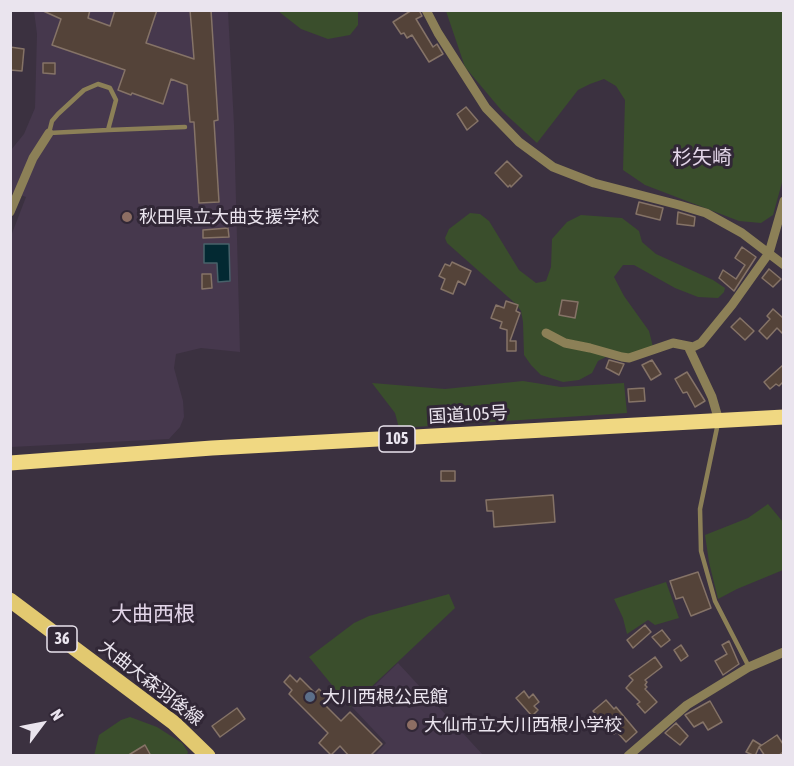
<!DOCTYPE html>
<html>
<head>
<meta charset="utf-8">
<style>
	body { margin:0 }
	#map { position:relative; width:794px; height:766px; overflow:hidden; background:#3b3140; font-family:"Asap Condensed",sans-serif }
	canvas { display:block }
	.frame { position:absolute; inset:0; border:12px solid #eae4ee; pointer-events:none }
	.north { position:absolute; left:12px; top:694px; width:60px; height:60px; -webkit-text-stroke:4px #312736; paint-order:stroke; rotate:58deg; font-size:16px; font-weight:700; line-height:24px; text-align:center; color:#eae4ee }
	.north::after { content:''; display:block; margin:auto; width:21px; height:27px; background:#eae4ee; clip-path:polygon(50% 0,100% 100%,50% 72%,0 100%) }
</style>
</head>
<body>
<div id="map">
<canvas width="794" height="766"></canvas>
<div class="frame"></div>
<div class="north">N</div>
</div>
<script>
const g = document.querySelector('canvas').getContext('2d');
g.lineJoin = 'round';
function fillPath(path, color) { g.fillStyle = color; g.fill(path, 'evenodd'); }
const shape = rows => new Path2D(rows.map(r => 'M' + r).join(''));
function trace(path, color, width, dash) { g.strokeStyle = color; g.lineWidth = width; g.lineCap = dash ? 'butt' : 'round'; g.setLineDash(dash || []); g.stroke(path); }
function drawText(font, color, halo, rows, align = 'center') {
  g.font = font + ' "Asap Condensed","Noto Sans JP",sans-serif'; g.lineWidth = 6; g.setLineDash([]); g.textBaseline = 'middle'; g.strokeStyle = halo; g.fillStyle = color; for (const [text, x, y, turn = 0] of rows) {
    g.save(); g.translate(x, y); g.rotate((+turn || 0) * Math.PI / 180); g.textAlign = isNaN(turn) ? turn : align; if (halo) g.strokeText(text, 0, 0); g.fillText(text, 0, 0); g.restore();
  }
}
const built = shape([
	[34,11,228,11,234,125,240,352,201,348,176,354,174,368,183,401,184,417,180,427,169,439,11,447,11,236,26,197,11,192,11,150,24,134,35,108,37,34],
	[398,663,483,755,375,755,386,743,352,707]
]);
const green = shape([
	[278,11,358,11,358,25,350,35,328,39,301,29],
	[446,11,783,11,783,179,773,215,761,223,739,221,645,185,623,170,625,100,616,86,604,79,590,84,578,90,537,143,502,111,465,67],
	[470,213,480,214,489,221,519,270,536,283,546,281,551,267,552,239,567,222,581,215,622,218,639,231,642,242,656,254,713,280,725,288,724,292,718,298,698,297,675,288,634,265,623,265,614,277,624,296,649,331,653,347,650,352,606,357,598,361,592,373,579,380,563,382,541,375,531,365,524,355,523,322,521,311,516,304,447,243,445,238,449,229],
	[523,381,561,387,624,383,627,413,399,428,395,413,372,383,445,389],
	[768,504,783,522,783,570,737,589,718,599,709,562,705,535,748,518],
	[666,582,679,618,655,625,648,620,627,634,623,618,614,599],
	[449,594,455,608,350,707,309,657,354,623,369,616],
	[130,717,157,727,182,743,188,752,187,755,94,756,99,735,121,720]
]);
const water = shape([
	[204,244,229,244,230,281,218,282,217,263,204,263,204,244]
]);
const building = shape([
	[41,10,90,10,88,18,110,26,115,10,157,10,146,43,194,59,190,10,211,10,218,120,214,121,219,202,199,203,194,122,190,122,187,85,171,79,163,104,132,93,131,95,118,90,125,70,52,45,61,19,41,10],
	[412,10,419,10,422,16,416,19,433,47,437,44,443,54,429,62,412,35,407,38,404,33,401,34,393,22,412,10],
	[10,47,24,49,22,71,10,70,10,47],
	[43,63,55,63,55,74,43,73,43,63],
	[466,107,478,121,467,130,457,114,466,107],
	[507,161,522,176,511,187,510,185,508,187,495,173,507,161],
	[639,202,663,208,660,220,636,214,639,202],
	[678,212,695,217,694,226,677,224,678,212],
	[228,228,229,237,203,238,203,230,228,228],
	[742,247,756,257,734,291,719,278,723,270,736,279,745,265,735,258,742,247],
	[452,262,471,271,465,285,458,281,453,294,441,289,445,279,439,276,445,264,450,266,452,262],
	[769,269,781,279,773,287,762,278,769,269],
	[202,274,211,274,212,288,202,289,202,274],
	[562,300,578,302,575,318,559,315,562,300],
	[506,301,518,305,516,311,520,313,510,341,516,341,516,351,507,351,507,330,500,328,502,322,491,318,496,305,504,308,506,301],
	[773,309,783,318,783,334,777,328,767,339,759,331,770,319,767,316,773,309],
	[740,318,754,331,745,340,731,327,740,318],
	[609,360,624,364,619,375,606,368,609,360],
	[652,360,661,374,651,380,642,365,652,360],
	[783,365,783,382,779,386,776,384,770,389,764,382,783,365],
	[687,372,705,401,695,407,687,392,683,393,675,379,687,372],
	[644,388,645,401,629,402,628,389,644,388],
	[441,471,455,471,455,481,441,481,441,471],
	[553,495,555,522,494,527,493,511,487,511,486,500,553,495],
	[698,572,711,608,691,616,683,597,676,599,670,581,698,572],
	[645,625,651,632,633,648,627,640,645,625],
	[662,630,670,640,661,647,652,637,662,630],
	[729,641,739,664,723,675,715,661,727,654,722,645,729,641],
	[681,645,688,656,681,661,674,650,681,645],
	[655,657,662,667,645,680,647,682,645,685,647,687,645,689,657,702,645,713,637,704,640,702,626,688,633,680,629,676,655,657],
	[290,675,297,682,300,678,315,693,319,689,330,700,325,705,341,721,350,712,382,744,370,756,349,756,340,746,331,755,319,743,328,733,289,694,292,690,284,682,290,675],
	[524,691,529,698,533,694,539,702,534,706,538,710,532,716,516,698,524,691],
	[606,700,614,709,616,707,637,732,626,742,617,732,614,734,593,711,606,700],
	[710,701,722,722,708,730,703,722,694,727,685,715,710,701],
	[237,708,245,719,220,737,212,726,237,708],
	[676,723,688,736,680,745,665,733,676,723],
	[777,735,783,744,783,752,778,756,765,756,759,747,755,756,746,752,753,740,761,745,759,747,777,735],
	[145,745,151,756,127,756,145,745]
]);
const service = shape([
	[108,130,116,100,110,88,98,84,84,90,58,114,52,121,49,133,108,130,185,127],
	[718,423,700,509,701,551,715,601,749,667]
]);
const minor = shape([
	[426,10,438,33,486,108,519,142,553,167,594,183,679,205,706,213,742,233,784,265],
	[10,212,33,158,49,133],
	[546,333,565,343,590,348,622,357,629,358,673,343,693,347,701,343,732,305,769,253,784,201],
	[688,346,712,397,719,421],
	[628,756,687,705,749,667,784,652]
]);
const primary = shape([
	[10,600,174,723,208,756]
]);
const trunk = shape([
	[10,463,212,448,784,417]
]);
const markers = [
	[127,217,6,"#8d6e63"],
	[310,697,6,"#5c6f8a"],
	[412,725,6,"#8d6e63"]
];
const shields = [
	[397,439,36],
	[62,639,30]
];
const shieldNames = [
	["105",397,439],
	["36",62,639]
];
const poiNames = [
	["秋田県立大曲支援学校",139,217],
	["大川西根公民館",322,697],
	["大仙市立大川西根小学校",424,725]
];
const streetNames = [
	["国道105号",468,415,-3],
	["大曲大森羽後線",151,683,38]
];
const neighbourhoodNames = [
	["杉矢崎",702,158]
];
const quarterNames = [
	["大曲西根",153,614]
];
fillPath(built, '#46384d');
fillPath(green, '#3a4e2c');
fillPath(water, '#032932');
trace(water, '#48616a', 1.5);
fillPath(building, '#544339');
trace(building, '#857367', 1.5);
trace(service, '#8c8057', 4.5);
trace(minor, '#8c8057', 9);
trace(primary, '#e2c970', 15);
trace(trunk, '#f0d882', 15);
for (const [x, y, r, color] of markers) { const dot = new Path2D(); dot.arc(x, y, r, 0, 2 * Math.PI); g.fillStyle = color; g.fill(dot); trace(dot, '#312736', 2); }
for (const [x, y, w] of shields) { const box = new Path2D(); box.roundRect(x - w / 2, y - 13, w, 26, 4.5); g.fillStyle = '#312736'; g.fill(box); trace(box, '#eae4ee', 1.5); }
drawText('bold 16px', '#eae4ee', null, shieldNames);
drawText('18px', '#eae4ee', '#312736', poiNames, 'left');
drawText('18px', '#eae4ee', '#312736', streetNames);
drawText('20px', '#e2d5e8', '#312736', neighbourhoodNames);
drawText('21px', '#e2d5e8', '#312736', quarterNames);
</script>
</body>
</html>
